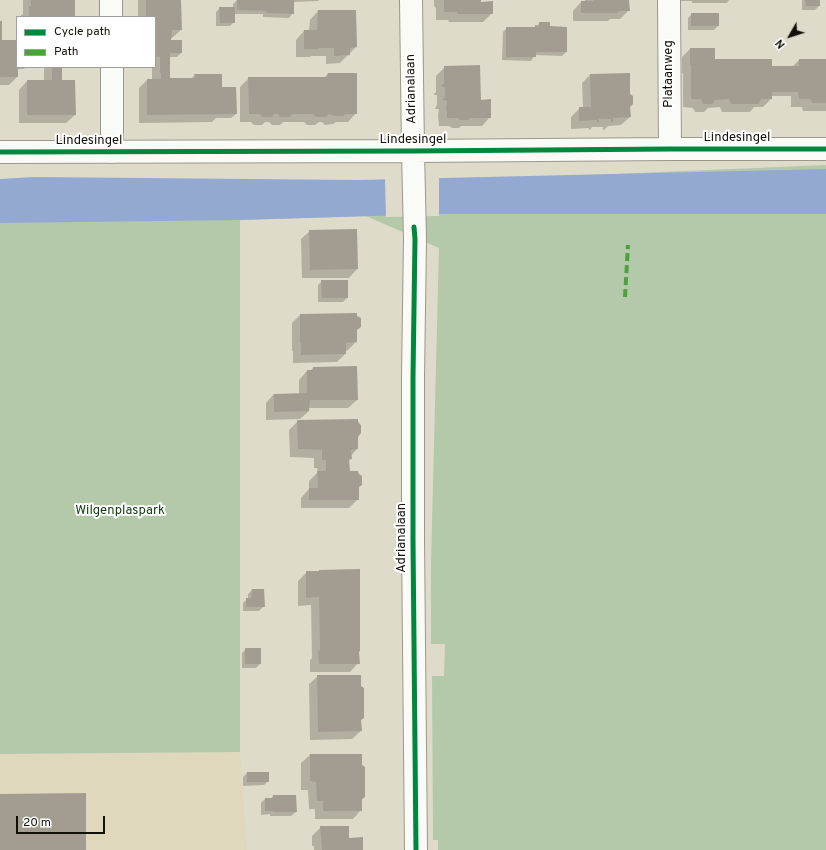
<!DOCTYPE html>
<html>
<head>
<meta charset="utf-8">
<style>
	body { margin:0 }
	#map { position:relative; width:826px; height:850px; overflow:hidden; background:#dfdbca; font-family:Overpass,sans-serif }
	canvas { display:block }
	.legend { position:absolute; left:16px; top:16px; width:140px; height:52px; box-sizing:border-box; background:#fff; border:1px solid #a09f9b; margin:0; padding:5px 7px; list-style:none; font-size:12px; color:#121006 }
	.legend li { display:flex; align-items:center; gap:8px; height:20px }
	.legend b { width:20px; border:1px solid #a09f9b }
	.north { position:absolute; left:770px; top:16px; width:40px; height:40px; -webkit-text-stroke:3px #fff; paint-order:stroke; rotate:231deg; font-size:11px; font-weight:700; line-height:16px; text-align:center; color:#121006 }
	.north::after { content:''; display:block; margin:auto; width:14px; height:18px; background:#121006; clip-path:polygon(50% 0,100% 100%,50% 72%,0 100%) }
	.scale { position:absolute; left:16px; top:816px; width:89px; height:18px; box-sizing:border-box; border:2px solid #121006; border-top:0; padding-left:5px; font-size:12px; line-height:14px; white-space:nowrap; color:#121006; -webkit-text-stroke:3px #fff; paint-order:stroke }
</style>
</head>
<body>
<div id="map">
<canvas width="826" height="850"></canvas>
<ul class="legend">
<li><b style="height:5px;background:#00873e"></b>Cycle path</li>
<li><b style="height:5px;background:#4ea03d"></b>Path</li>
</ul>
<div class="north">N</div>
<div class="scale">20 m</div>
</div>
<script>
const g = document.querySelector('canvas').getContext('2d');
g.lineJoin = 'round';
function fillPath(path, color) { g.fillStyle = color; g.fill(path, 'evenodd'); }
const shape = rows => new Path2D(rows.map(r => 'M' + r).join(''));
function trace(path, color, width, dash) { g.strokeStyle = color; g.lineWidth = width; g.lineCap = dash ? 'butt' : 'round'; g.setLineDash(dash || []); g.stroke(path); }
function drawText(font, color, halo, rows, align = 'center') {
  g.font = font + ' Overpass,sans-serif'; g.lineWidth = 4; g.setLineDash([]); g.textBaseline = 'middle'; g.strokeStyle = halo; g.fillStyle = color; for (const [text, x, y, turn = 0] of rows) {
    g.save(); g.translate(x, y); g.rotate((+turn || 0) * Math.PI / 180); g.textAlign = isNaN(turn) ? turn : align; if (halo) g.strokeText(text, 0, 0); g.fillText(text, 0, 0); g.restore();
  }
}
const built = shape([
	[240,752,247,850,0,850,0,754]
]);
const green = shape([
	[826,165,826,850,438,850,438,840,433,840,432,676,444,676,445,644,431,644,431,561,439,248,366,216,240,220,240,752,0,754,0,198,47,198]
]);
const water = shape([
	[826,169,826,214,440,214,240,220,0,223,0,179,34,177,358,180]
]);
const pier = shape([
	[439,177,439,216,386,217,385,178]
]);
const shadow = shape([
	[23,0,74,0,74,17,21,17,21,15,23,14],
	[138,0,180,0,181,30,172,38,171,38,170,40,181,53,177,57,169,57,169,80,191,79,195,75,221,89,236,114,231,118,216,118,212,122,139,123,139,88,147,80,152,80,152,67,155,67,155,17,138,17],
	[237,0,319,0,318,1,293,2,293,13,289,18,263,17,263,14,234,14,234,22,230,26,216,26,216,12,220,8,233,8,233,4],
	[434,0,480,0,480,3,492,13,483,22,449,22,448,20,436,20,436,8,434,6],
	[585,0,628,0,629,10,620,19,610,19,608,21,573,21,573,11,581,2,585,2],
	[679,0,729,0,727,3,692,3,692,1,679,1],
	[802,0,819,0,819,6,815,10,802,10],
	[318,11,356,47,340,63,326,64,326,56,311,56,310,57,296,57,296,40,304,31,309,31,310,20],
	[692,14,718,26,714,30,688,30,688,18],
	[0,22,1,41,17,41,17,67,26,67,24,69,17,69,17,77,9,85,0,85],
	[540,23,549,27,566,52,562,56,535,55,531,61,502,60,503,32,507,28,534,28],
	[690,49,714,60,771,67,792,67,799,60,826,60,826,111,803,111,802,107,791,107,791,96,771,96,771,99,763,107,754,107,750,112,722,112,720,107,708,108,704,112,695,112,693,108,683,107,683,73,682,73,682,57],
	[46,67,61,67,61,81,75,115,66,123,19,123,19,90,27,81,44,81,44,69],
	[445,67,480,101,490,117,482,126,461,126,459,128,452,128,449,126,439,126,438,115,439,109,435,109,437,105,437,95,434,95,434,94,436,92,436,76],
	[328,74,356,113,348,122,336,122,333,124,325,125,322,122,319,122,315,125,307,125,304,122,283,122,280,125,272,125,269,122,265,122,262,125,254,125,251,122,240,122,240,87,249,78,324,78],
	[590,75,629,95,630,117,621,125,608,126,604,130,603,130,603,127,592,127,590,130,589,130,589,128,571,129,571,117,580,108,583,108,582,83],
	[310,231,357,269,349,278,302,278,301,239],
	[322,281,347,298,343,302,318,302,318,285],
	[300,315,356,330,356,342,348,350,345,351,345,354,337,362,293,363,293,351,292,351,292,323],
	[313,368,357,400,348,408,309,408,309,411,300,419,266,420,266,403,274,394,299,394,299,380,307,371,310,371],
	[298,421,357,437,357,449,351,456,351,459,348,461,349,472,358,488,358,499,349,508,301,508,301,498,309,489,309,481,318,472,317,468,314,468,314,458,290,457,289,430],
	[307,572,358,652,358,663,350,672,310,672,310,660,312,658,311,605,298,606,298,581],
	[252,590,264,606,259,611,243,611,243,603,247,599,248,599,248,594],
	[246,649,260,664,256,668,242,668,242,653],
	[318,676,360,721,361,731,352,739,310,740,309,684],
	[310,755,361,755,361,766,364,797,361,800,361,810,353,819,315,819,315,809,309,809,308,790,301,790,301,763],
	[247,773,268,781,264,785,243,786,243,777],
	[273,796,296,812,291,816,270,816,270,814,261,815,261,803,265,799,271,799],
	[321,827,348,839,362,850,314,850,314,846,312,846,312,836]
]);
const building = shape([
	[31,0,75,0,75,17,29,17,29,6,31,6],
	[146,0,181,0,182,30,172,30,171,40,182,40,182,53,170,53,170,78,195,78,194,74,222,74,222,87,236,87,237,114,147,115,147,79,161,79,161,73,160,74,160,57,155,57,155,17,146,17],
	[237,0,294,0,294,14,267,13,267,11,237,10],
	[444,0,481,0,481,2,493,1,493,14,457,14,457,12,444,12],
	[593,0,629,0,630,11,617,11,618,13,581,13,581,1,593,1],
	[805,0,820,0,820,6,806,6],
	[219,7,235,7,235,23,220,23],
	[318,10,356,10,357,47,350,48,350,55,334,56,334,48,319,48,319,49,304,49,304,30,317,30],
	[691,13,719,13,719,26,691,26],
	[0,21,2,21,2,40,17,40,17,67,18,67,18,77,0,77],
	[539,22,550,22,550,26,567,27,567,52,536,52,536,57,506,57,506,27,535,27,535,25,539,26],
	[690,48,715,48,715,59,772,59,772,66,799,66,799,59,826,59,826,103,812,103,810,99,799,99,798,92,772,92,772,99,761,99,759,104,731,104,729,99,715,100,713,104,703,104,701,99,691,99,691,65,690,65],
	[480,65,481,100,491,99,491,118,470,118,468,120,460,120,458,118,447,118,447,111,446,111,447,101,443,100,443,98,445,98,445,87,442,87,442,84,444,84,444,66],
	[52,67,62,67,62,80,75,80,76,115,27,115,27,80,52,80],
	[328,73,357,73,357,114,346,114,343,116,334,116,330,114,329,114,325,117,316,117,313,114,293,114,289,117,280,117,278,114,274,114,272,117,263,117,259,114,249,114,248,77,327,77],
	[630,73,630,94,633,96,633,104,630,107,631,117,613,118,613,122,611,122,611,119,599,119,599,122,597,122,597,120,579,121,579,107,591,107,590,74],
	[357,229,358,269,310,270,309,230],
	[321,280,348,280,348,298,322,298],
	[357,313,357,316,361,318,361,327,357,330,357,342,346,343,346,354,301,355,301,343,300,343,300,314],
	[357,366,358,400,310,400,309,411,274,412,274,394,307,393,307,370,313,370,313,367],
	[358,419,358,422,361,425,361,433,358,437,358,449,351,450,352,459,349,459,350,471,358,471,359,474,362,476,362,485,359,487,359,500,309,500,309,488,318,488,317,471,326,471,326,460,322,460,322,450,298,449,297,420],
	[360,569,360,651,359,652,360,664,319,664,318,651,320,650,319,597,306,598,306,571,319,571,319,570],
	[252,589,264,589,265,607,246,607,246,598,251,598],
	[245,648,261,648,261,664,245,664],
	[317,675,361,675,361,686,364,688,364,718,361,720,362,731,318,732],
	[310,754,362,754,362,765,365,767,365,797,362,799,362,811,323,811,323,801,317,801,316,782,310,781],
	[247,772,269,772,269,782,247,782],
	[86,793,86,850,0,850,0,794],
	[273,795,296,795,297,812,273,812,273,811,265,811,265,798,273,798],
	[320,826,349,826,349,838,363,837,363,850,322,850]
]);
const minor = shape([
	[111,0,111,17],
	[411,0,413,151,415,239,413,377,413,540,416,850],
	[669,0,670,149],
	[112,67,112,152],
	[0,152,413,151,670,149,826,149]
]);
const quiet = shape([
	[625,297,628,245]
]);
const cycleway = shape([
	[0,152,413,151,670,149,826,149],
	[414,227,415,239,413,377,413,540,416,850]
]);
const streetNames = [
	["Plataanweg",669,74,-90],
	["Adrianalaan",412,89,-91],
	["Lindesingel",737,138],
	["Lindesingel",413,140],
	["Lindesingel",89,141],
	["Adrianalaan",402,538,-90]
];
const parkNames = [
	["Wilgenplaspark",120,511]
];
fillPath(built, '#dfd8bc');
fillPath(green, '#b4c9aa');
fillPath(water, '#93a9d2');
fillPath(pier, '#dfdbca');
fillPath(shadow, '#0003');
fillPath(building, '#a39d91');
trace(minor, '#9b988b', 24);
trace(minor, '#fafaf7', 22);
trace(quiet, '#4ea03d', 4, [8, 4]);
trace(cycleway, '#00873e', 5);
drawText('13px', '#121006', '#fff', streetNames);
drawText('13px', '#0f380f', '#fff', parkNames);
</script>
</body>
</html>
